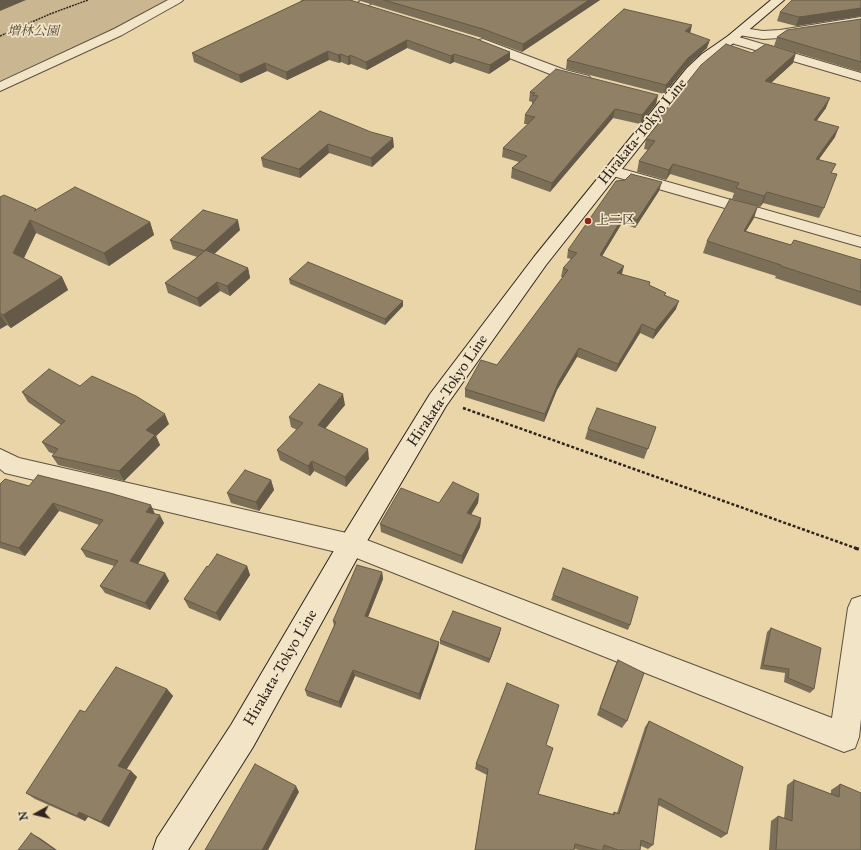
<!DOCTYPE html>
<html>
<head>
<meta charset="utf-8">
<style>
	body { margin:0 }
	#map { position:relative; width:861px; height:850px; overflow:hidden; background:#ead5a9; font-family:"IM FELL Great Primer",serif }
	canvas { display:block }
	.north { position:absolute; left:16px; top:794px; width:40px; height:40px; -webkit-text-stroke:3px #f1e4c7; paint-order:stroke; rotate:262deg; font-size:11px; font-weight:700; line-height:16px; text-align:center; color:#2f251d }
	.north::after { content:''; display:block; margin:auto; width:14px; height:18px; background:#2f251d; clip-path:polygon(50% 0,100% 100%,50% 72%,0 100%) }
</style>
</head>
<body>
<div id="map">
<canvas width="861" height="850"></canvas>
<div class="north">N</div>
</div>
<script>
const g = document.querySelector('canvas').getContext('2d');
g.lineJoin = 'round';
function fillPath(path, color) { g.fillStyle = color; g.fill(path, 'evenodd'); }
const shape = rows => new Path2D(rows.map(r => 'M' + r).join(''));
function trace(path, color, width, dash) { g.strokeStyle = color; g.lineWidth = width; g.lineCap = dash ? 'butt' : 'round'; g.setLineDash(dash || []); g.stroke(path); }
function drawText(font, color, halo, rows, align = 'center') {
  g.font = font + ' "IM FELL Great Primer","Noto Serif JP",serif'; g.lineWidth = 3.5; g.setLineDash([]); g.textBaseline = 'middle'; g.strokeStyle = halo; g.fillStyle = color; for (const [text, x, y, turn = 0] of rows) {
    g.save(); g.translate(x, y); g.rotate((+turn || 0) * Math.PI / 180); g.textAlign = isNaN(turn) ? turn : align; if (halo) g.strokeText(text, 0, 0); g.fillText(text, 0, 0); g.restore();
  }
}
const green = shape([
	[0,0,170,0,108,33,0,83]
]);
const pathFar2 = shape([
	[0,36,50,14,88,0]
]);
const pathFar1 = shape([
	[463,408,858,549]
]);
const path = shape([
	[855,548,861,550]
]);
const minor = shape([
	[168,0,183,0,181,2,122,35,0,91,0,82,114,29,168,0],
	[362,0,377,0,364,8,356,8,354,6,356,4,362,0],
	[861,17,861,25,854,27,780,38,763,39,739,35,737,32,739,29,743,28,763,31,780,30,861,17],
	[732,35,861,73,861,81,728,42,726,39,728,36,732,35],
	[483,39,565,70,589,76,591,79,589,82,584,83,555,76,479,46,477,43,479,40,483,39],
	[0,449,19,458,351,534,832,718,848,608,852,599,861,596,861,719,859,737,855,748,844,752,349,555,5,473,0,469,0,449]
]);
const tertiary = shape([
	[612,166,861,237,861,247,606,174,604,171,606,168,612,166]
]);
const secondary = shape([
	[771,0,784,0,697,74,546,265,446,406,360,553,253,747,188,850,153,850,157,838,231,725,342,537,430,394,534,257,687,68,702,54,728,36,771,0]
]);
const wall = shape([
	[300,0,350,0,510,60,489,74,454,62,450,64,407,48,367,70,351,64,348,65,341,62,339,63,329,60,287,80,267,71,241,83,194,62,192,53,302,1],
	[357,0,600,0,522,52,482,38],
	[861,0,861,16,796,26,777,21,780,12],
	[861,19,861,72,774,46,777,37],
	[690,33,707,48,686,67,664,94,566,69,567,60],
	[752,53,793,63,771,83,826,108,816,121,835,137,819,159,832,173,824,208,819,218,763,203,760,207,732,199,734,193,670,174,666,180,637,172,639,161,648,150,644,149,646,139,657,125,659,118],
	[530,92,658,95,656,104,640,124,613,118,550,192,511,178,512,168,519,162,502,157,503,148,528,124,524,124,525,115,533,104,532,104,532,102,529,101],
	[320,111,394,147,372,167,329,153,300,178,263,167,261,158],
	[659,191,635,228,622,223,602,256,622,275,649,285,666,293,665,295,676,309,653,339,640,333,616,372,577,357,557,390,544,422,465,397,465,389,497,365,563,277,561,277,563,268,571,259,567,258,568,250],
	[0,197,36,210,150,222,154,235,109,266,36,233,24,258,62,277,68,290,11,328,7,325,0,329],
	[754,218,746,231,791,245,861,260,861,306,775,278,776,276,703,253,707,241],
	[240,230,214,254,248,268,250,278,230,296,220,291,200,307,168,293,165,283,197,257,173,249,170,240],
	[289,279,403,301,403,306,385,325,290,284],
	[80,386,169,424,156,436,160,445,124,481,58,465,52,456,54,454,49,452,42,442,61,425,28,402,22,392],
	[345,405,325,428,369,459,346,487,314,471,310,476,280,460,277,450,297,430,291,427,289,417],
	[656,427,644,459,585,439,588,429],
	[271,480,274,490,259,511,231,503,227,493],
	[0,484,29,486,155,514,154,514,164,523,138,564,165,573,169,581,150,610,105,593,100,586,114,566,86,557,81,549,99,525,59,511,25,556,0,548],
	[479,494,478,503,471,515,481,518,480,527,462,564,381,532,380,524,439,503],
	[247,566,250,575,220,621,189,608,184,599,208,567],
	[382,572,383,579,368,617,439,642,438,649,420,700,355,676,341,708,307,696,305,690,334,626,333,621],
	[553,595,630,625,628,630,551,600],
	[771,628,814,689,810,693,784,682,785,673,760,669,767,632],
	[500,633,489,663,440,644,440,640],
	[618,660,627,721,622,728,597,715,614,668],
	[167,689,173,696,126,769,131,771,137,777,109,827,88,817,85,821,35,799,26,793,85,712],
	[649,721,727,834,721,838,658,805,653,845,648,849,641,846,640,850,579,850,574,849,574,850,475,850,487,775,475,769,476,764,546,745,538,794,612,814,614,812,617,813,645,727],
	[794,780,831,794,831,790,840,784,861,850,769,850,771,821,778,816,784,819,787,785]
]);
const shadedWall = shape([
	[0,0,26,0,0,11],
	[589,0,600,0,522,52,523,44],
	[861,8,861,16,796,26,799,17],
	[692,25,690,34,685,31],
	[407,40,407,48,367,70,366,62],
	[710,40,707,48,686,67,664,94,666,85,688,58],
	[328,51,329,60,287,80,286,72],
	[510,52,510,60,489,74,490,65],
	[796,53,793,63,762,91,765,81],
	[341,54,341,62,339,63,338,55],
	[454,54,454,62,450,64,451,56],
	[350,55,351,64,348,65,348,57],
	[265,63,267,71,241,83,239,75],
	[658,95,656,104,640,124,642,115],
	[830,98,826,108,810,130,814,120],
	[615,109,613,118,550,192,552,183],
	[839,127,835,137,812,169,816,159],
	[393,138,394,147,372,167,371,158],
	[328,144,329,153,300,178,299,169],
	[673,164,670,174,666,180,669,170],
	[662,182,659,191,635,228,637,220],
	[767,192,763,203,760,207,764,196],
	[758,206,754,218,739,242,744,231],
	[624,215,622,223,598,263,600,255],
	[30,220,36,233,20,266,13,253],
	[238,220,240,230,208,260,205,250],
	[150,222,154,235,109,266,104,253],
	[624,266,622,274,615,282,617,273],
	[248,268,250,278,230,296,227,286],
	[62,277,68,290,11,328,3,315],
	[217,282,220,291,200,307,197,298],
	[403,301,403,306,385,325,385,319],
	[679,301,676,309,653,339,655,330],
	[0,314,7,325,0,329],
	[642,324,640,333,616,372,618,364],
	[579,348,577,357,557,390,544,422,545,414,559,381],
	[343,394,345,405,320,435,318,425],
	[165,414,169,424,156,436,160,445,124,481,119,471,146,430],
	[368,449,369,459,346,487,345,477],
	[312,461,314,471,310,476,308,466],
	[271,480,274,490,259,511,256,502],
	[479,494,478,503,466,522,467,513],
	[53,503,59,511,25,556,19,548],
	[151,505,155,514,150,520,146,512],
	[160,515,164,523,135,568,130,561],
	[481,518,480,527,462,564,462,556],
	[247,566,250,575,220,621,216,613],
	[382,572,383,579,366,622,365,616],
	[165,573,169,581,150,610,145,603],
	[501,628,500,633,489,663,490,659],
	[439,642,438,649,420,700,419,694],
	[353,670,355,676,341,708,339,702],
	[167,689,173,696,125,772,118,766],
	[131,771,137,777,109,827,101,822],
	[296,786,299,792,268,850,262,850],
	[79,812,88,817,85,821,77,816],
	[31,833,40,838,57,850,55,850]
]);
const building = shape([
	[304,0,350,0,474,38,510,52,490,65,454,54,451,56,407,40,366,62,350,55,348,57,341,54,338,55,328,51,286,72,265,63,239,75,192,53,304,0],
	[384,0,589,0,523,44,483,29,384,0],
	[792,0,861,0,861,8,799,17,780,12,792,0],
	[624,9,692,25,685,31,710,40,688,58,666,85,567,60,624,9],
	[861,19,861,62,777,37,787,30,861,19],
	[726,44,752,53,766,44,796,53,765,81,830,98,814,120,839,127,816,159,836,164,831,173,837,174,824,208,767,192,764,196,736,188,739,183,673,164,669,170,639,161,655,141,646,139,662,119,659,118,701,65,726,44],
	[556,69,658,95,642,115,615,109,552,183,512,168,527,156,503,148,535,117,525,115,538,96,533,95,535,93,530,92,556,69],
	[320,111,371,132,393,138,371,158,328,144,299,169,261,158,320,111],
	[631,174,662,182,637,220,624,215,600,255,624,266,617,273,650,282,649,285,666,293,664,295,679,301,655,330,642,324,618,364,579,348,559,381,545,414,465,389,481,360,497,365,568,270,563,268,577,253,568,250,616,181,625,180,631,174],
	[75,187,150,222,104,253,30,220,13,253,62,277,3,315,0,313,0,197,4,195,36,209,34,211,75,187],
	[730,199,758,206,744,231,791,245,794,240,861,260,861,292,781,266,781,265,707,241,730,199],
	[203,210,238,220,205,250,248,268,227,286,217,282,197,298,165,283,205,251,170,240,203,210],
	[308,262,403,301,385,319,289,279,308,262],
	[49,369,80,386,92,376,136,396,165,414,146,430,155,435,119,471,52,456,58,449,42,442,65,421,22,392,49,369],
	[319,384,343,394,318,425,368,449,345,477,312,461,308,466,277,450,303,423,289,417,319,384],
	[597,408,656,427,648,449,588,429,597,408],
	[245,470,271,480,256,502,227,493,245,470],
	[38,475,110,493,151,505,146,512,160,515,130,561,165,573,145,603,100,586,118,561,81,549,103,520,53,503,19,548,0,542,0,484,5,479,29,486,38,475],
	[453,482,479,494,467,513,481,518,462,556,380,524,401,488,439,503,453,482],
	[217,554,247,566,216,613,184,599,207,566,208,567,217,554],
	[357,565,382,572,365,616,439,642,419,694,353,670,339,702,305,690,336,622,333,621,357,565],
	[563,568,638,597,630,625,553,595,563,568],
	[453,611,501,628,490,659,440,640,453,611],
	[771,628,821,648,814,689,788,678,789,669,763,665,771,628],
	[618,660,644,673,627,721,600,708,618,660],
	[116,667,167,689,118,766,131,771,101,822,79,812,77,816,26,793,80,710,85,712,116,667],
	[507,683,559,705,546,745,553,748,538,794,614,815,614,812,619,814,649,721,743,767,727,834,659,798,653,845,641,840,640,850,618,850,604,845,603,850,598,850,575,844,574,850,475,850,488,769,476,764,507,683],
	[255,764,296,786,262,850,205,850,255,764],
	[794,780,839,797,840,784,861,793,861,850,776,850,778,816,792,821,794,780],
	[31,833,55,850,18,850,31,833]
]);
const markers = [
	[588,221,4,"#8f2418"]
];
const farParknames = [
	["増林公園",33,32]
];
const farPoinames = [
	["上二区",596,221]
];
const streetNames = [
	["Hirakata-Tokyo Line",643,132,-51],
	["Hirakata-Tokyo Line",448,391,-56],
	["Hirakata-Tokyo Line",281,668,-60]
];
fillPath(green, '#cab791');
trace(minor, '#5e5140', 2);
trace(tertiary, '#5e5140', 2);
trace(secondary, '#2f251d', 2);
trace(pathFar2, '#2f251d', 1.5, [2, 1]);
trace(pathFar1, '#2f251d', 2.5, [3, 2]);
trace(path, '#2f251d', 3, [4, 2.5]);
fillPath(minor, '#f1e4c7');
fillPath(tertiary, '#f1e4c7');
fillPath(secondary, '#f1e4c7');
fillPath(wall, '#7c6f58');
fillPath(shadedWall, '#655a47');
fillPath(building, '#908166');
trace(building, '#655a47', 1);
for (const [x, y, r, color] of markers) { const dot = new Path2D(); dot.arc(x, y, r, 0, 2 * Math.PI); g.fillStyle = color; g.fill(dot); trace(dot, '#f1e4c7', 1.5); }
drawText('italic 13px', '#564a3a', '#f1e4c7', farParknames);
drawText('13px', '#2f251d', '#f1e4c7', farPoinames, 'left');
drawText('15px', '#2f251d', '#f1e4c7', streetNames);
</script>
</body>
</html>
